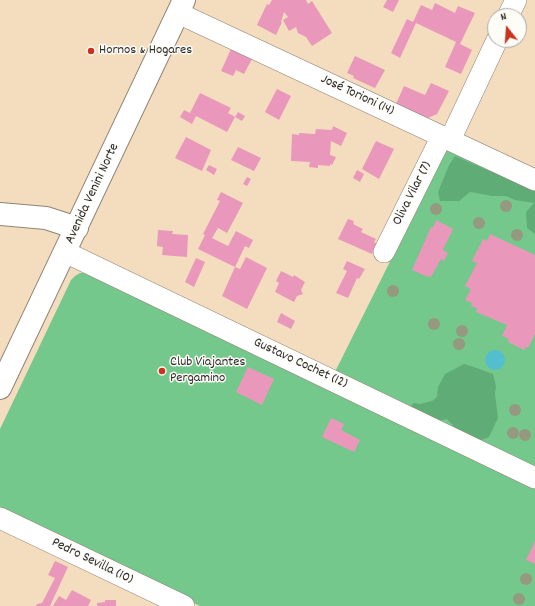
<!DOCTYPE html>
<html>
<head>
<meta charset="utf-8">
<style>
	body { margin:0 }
	#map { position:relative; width:535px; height:606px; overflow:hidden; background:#f4ddbf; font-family:Dekko,sans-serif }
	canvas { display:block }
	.north { position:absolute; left:487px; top:8px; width:40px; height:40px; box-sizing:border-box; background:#fdfcf7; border:1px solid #a9a8a5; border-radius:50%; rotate:343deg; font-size:11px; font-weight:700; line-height:16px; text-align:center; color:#2b2b2b }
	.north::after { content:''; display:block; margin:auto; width:14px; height:18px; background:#c8321e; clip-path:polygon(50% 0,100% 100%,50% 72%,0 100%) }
</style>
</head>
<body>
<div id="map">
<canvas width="535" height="606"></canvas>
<div class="north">N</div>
</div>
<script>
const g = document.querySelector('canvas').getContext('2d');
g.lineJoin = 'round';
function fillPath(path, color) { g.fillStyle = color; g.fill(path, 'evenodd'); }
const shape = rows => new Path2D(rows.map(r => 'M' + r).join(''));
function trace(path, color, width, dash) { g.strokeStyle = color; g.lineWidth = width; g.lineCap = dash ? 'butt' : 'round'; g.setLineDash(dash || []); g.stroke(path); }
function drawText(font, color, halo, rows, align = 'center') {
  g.font = font + ' Dekko,sans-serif'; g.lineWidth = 3; g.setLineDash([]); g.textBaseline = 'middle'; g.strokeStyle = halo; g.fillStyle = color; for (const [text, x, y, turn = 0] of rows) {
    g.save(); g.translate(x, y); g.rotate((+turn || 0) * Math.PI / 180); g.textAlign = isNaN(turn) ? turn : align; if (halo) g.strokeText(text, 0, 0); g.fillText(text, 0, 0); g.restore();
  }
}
const green = shape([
	[447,147,535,191,535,606,200,606,0,510,0,429,71,280,75,276,80,273,87,273,328,386]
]);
const forest = shape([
	[455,156,535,191,535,234,527,228,526,212,534,203,515,200,506,196,492,196,470,192,459,201,440,201,438,192,449,165],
	[464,364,474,367,493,374,496,386,495,394,498,418,489,437,476,442,456,429,447,419,431,423,408,408,414,403,420,404,432,401,437,397,438,387,445,374]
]);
const water = shape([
	'485 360a10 10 0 1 1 20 0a10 10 0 1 1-20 0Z'
]);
const building = shape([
	[272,0,306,0,308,4,312,1,332,33,312,46,306,37,298,33,296,27,289,31,283,20,288,17,284,12,281,22,282,22,276,35,257,25,267,4,269,5],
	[387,0,399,0,393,12,383,7],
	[435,3,455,13,458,6,475,13,460,44,472,50,461,74,445,67,456,42,416,23,400,58,391,53,407,19,413,22,421,5,432,10],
	[231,49,252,59,244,74,236,70,233,76,221,71],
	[355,56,385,70,375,88,353,78,354,76,347,73],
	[431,83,449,91,437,114,428,118,396,104,404,86,425,95],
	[277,89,291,96,279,120,265,112],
	[200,93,231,108,228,113,235,117,227,132,196,116,192,124,180,117,184,110,190,113],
	[238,112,245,116,242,121,235,117],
	[333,126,347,133,341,146,331,141,330,155,336,157,332,165,330,164,330,166,318,165,318,168,309,167,310,162,291,161,292,134,299,135,299,133,315,134,316,129,332,130],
	[186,137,211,150,202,171,175,158],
	[376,141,394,149,379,179,362,169],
	[238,147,261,158,254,171,231,160],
	[209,165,217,169,214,175,206,170],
	[357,170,364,174,360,182,353,178],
	[247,177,251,179,247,186,243,184],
	[221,192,243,203,227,233,218,228,212,238,228,246,236,231,253,240,249,248,245,246,235,267,198,249,205,235,203,234,220,201,217,200],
	[348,219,354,221,353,224,363,229,361,232,376,239,374,242,377,244,372,254,338,239],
	[436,220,453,229,443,250,448,253,444,261,441,259,431,277,429,276,428,277,412,270,431,227,433,228],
	[158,230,173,231,172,234,188,235,187,257,162,255,163,247,157,246],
	[490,234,535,255,535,334,528,348,526,347,524,350,508,342,509,339,502,336,507,325,476,312,477,308,471,306,472,303,465,300,471,289,465,286,477,263,472,261,483,239,487,241],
	[246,257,267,268,247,309,222,296,235,267,240,269],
	[196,258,205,262,194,287,185,282],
	[347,261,365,269,359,279,357,278,348,298,336,293,347,271,343,269],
	[281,271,293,277,294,275,305,282,301,290,303,294,297,296,294,302,275,292,279,283,276,281],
	[281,313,295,321,291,329,277,322],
	[248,367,274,379,262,405,236,392],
	[331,418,344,424,341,430,360,440,354,452,322,437],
	[535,541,535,564,526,560],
	[55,561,68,567,50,606,36,606,37,604,42,603,55,578,48,575],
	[72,590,91,600,88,606,53,606,59,596,66,600],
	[105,600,116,600,116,606,97,606,97,603,105,602]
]);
const minor = shape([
	[178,13,535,180],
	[508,16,516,0],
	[450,140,497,40],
	[65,252,535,478],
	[384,252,442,136],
	[0,518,184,606]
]);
const major = shape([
	[0,214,46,218,77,228]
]);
const highway = shape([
	[0,388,184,0]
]);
const trees = [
	[506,206],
	[436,209],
	[479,223],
	[517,235],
	[393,291],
	[434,324],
	[462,331],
	[459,344],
	[515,410],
	[513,433],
	[525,435],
	[526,579],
	[519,599]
];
const markers = [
	[91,51,4,"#c8321e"],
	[162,371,4,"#c8321e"]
];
const poiNames = [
	["Hornos & Hogares",99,51],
	["Club Viajantes",170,363],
	["Pergamino",170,379]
];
const streetNames = [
	["José Torioni (14)",357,96,25],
	["Avenida Venini Norte",93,194,-65],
	["Oliva Vilar (7)",413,194,-63],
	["Gustavo Cochet (12)",300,364,25],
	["Pedro Sevilla (10)",92,562,26]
];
fillPath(green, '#75c88b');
fillPath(forest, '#60ac77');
fillPath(water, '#53bece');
fillPath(building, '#e997ba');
trace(minor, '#908475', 22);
trace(major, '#908475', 24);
trace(highway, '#908475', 24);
trace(minor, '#fff', 21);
trace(major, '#fff', 22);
trace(highway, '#fff', 22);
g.fillStyle = '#949980';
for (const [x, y] of trees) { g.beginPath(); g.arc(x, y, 6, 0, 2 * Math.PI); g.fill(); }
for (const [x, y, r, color] of markers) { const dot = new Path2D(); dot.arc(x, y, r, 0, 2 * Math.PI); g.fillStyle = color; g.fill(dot); trace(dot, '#fdfcf7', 1.5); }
drawText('14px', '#2b2b2b', '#fdfcf7', poiNames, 'left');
drawText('14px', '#2b2b2b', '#fdfcf7', streetNames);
</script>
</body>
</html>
